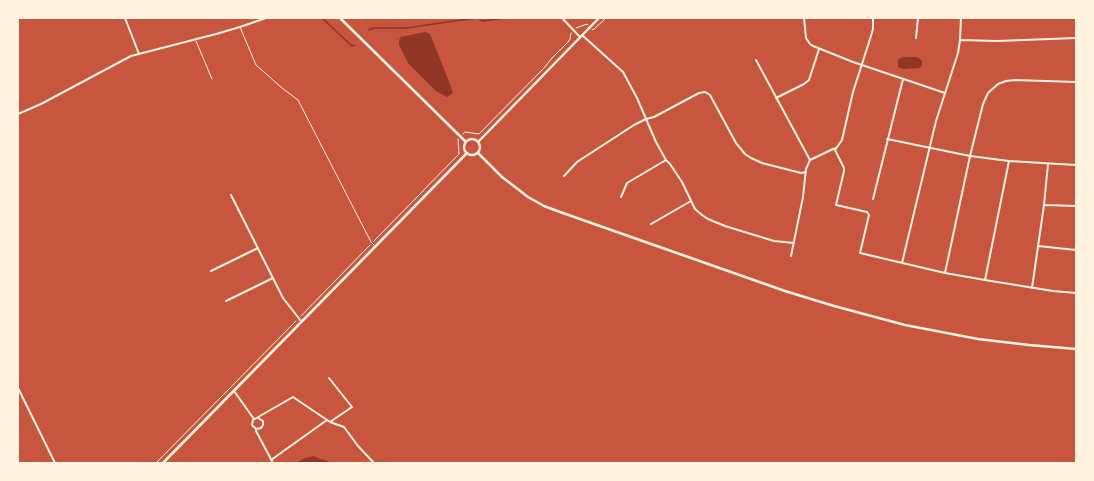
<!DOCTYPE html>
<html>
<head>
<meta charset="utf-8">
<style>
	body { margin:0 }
	#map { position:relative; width:1094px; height:481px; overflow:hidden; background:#c8553d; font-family:"Noto Serif",serif }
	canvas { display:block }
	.frame { position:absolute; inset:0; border:19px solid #fff3e0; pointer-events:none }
</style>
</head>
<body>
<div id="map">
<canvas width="1094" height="481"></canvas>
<div class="frame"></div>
</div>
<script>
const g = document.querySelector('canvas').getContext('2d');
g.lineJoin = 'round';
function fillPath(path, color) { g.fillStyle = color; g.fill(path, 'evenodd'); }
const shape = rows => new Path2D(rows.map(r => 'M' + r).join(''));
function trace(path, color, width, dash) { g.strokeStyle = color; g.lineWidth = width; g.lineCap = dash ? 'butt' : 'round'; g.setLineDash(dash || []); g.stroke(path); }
const water = shape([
	[425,32,430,34,448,79,453,93,447,97,436,91,408,63,399,45,399,40,401,37],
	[906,57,916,57,919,58,922,61,922,65,920,68,903,69,898,67,898,61,900,58],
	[314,456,320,459,325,460,332,463,296,463,305,458]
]);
const stream = shape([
	[322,18,352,46,355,45],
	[479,18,482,21,506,18],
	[369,30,374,28,406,28,476,18]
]);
const path = shape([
	[576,28,587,24,588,25],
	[592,29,593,30,606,18],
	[463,134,465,132,479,134,544,68,552,58,569,41,570,39,571,33],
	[374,241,459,154,458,139],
	[301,316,370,245],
	[156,463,296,321]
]);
const service = shape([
	[240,27,256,65,282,88,298,100,371,242,375,246],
	[196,41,212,79]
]);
const minor = shape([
	[125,18,139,54],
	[562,18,580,37],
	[804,18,806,38,810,44,813,46,853,62,945,93],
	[873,18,873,29,870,39,853,92,842,140,835,150,844,168,844,171,836,205,867,212,869,215,860,253,945,273,985,280,1053,291,1076,293],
	[582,35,623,72,637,98,656,142,666,160,670,164,682,182,695,209,702,215,708,219,725,226,774,241,794,243],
	[916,38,918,18],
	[960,40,997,41,1076,38],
	[756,60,810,160],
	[776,98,804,84,809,80,819,49],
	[18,114,41,104,131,56,216,34,240,27,266,18],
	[887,139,970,156,1009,161,1076,165],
	[564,176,577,162,634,125,646,119,654,117,699,93,705,92,710,95,736,143,745,154,751,158,762,163,801,173,806,172],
	[231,195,283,298,301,321],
	[621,197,627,183,666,160],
	[873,199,903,79],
	[1044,205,1076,206],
	[651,224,691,201],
	[1038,246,1076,250],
	[791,256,803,197,806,169,810,160,833,149,836,148],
	[902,263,936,121,958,53,960,40,961,18],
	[211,271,258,248],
	[945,273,970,156,983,104,988,93,998,84,1006,81,1015,80,1076,82],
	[985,280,1009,161],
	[1032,288,1044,205,1048,164],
	[226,301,273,278],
	[18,388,55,463],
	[234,391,254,419],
	[330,422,344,427,358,446,374,463],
	[256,429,261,428,263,425,263,421,258,418],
	[271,460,327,420],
	[273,463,256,431,256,429,252,425,253,420,293,397,330,422,352,407,329,378]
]);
const secondary = shape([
	[340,18,466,142],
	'464 147a8 8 0 1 1 16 0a8 8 0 1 1-16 0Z',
	[478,142,599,18],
	[478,153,502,177,519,190,528,197,544,206,560,212,785,291,834,306,905,325,978,339,1029,345,1076,349],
	[163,463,467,153]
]);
fillPath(water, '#8f3625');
trace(stream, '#8f3625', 1.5);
trace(path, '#fff3e0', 1);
trace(service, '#fff3e0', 1);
trace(minor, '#fff3e0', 2);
trace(secondary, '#fff3e0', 2.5);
</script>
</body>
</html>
